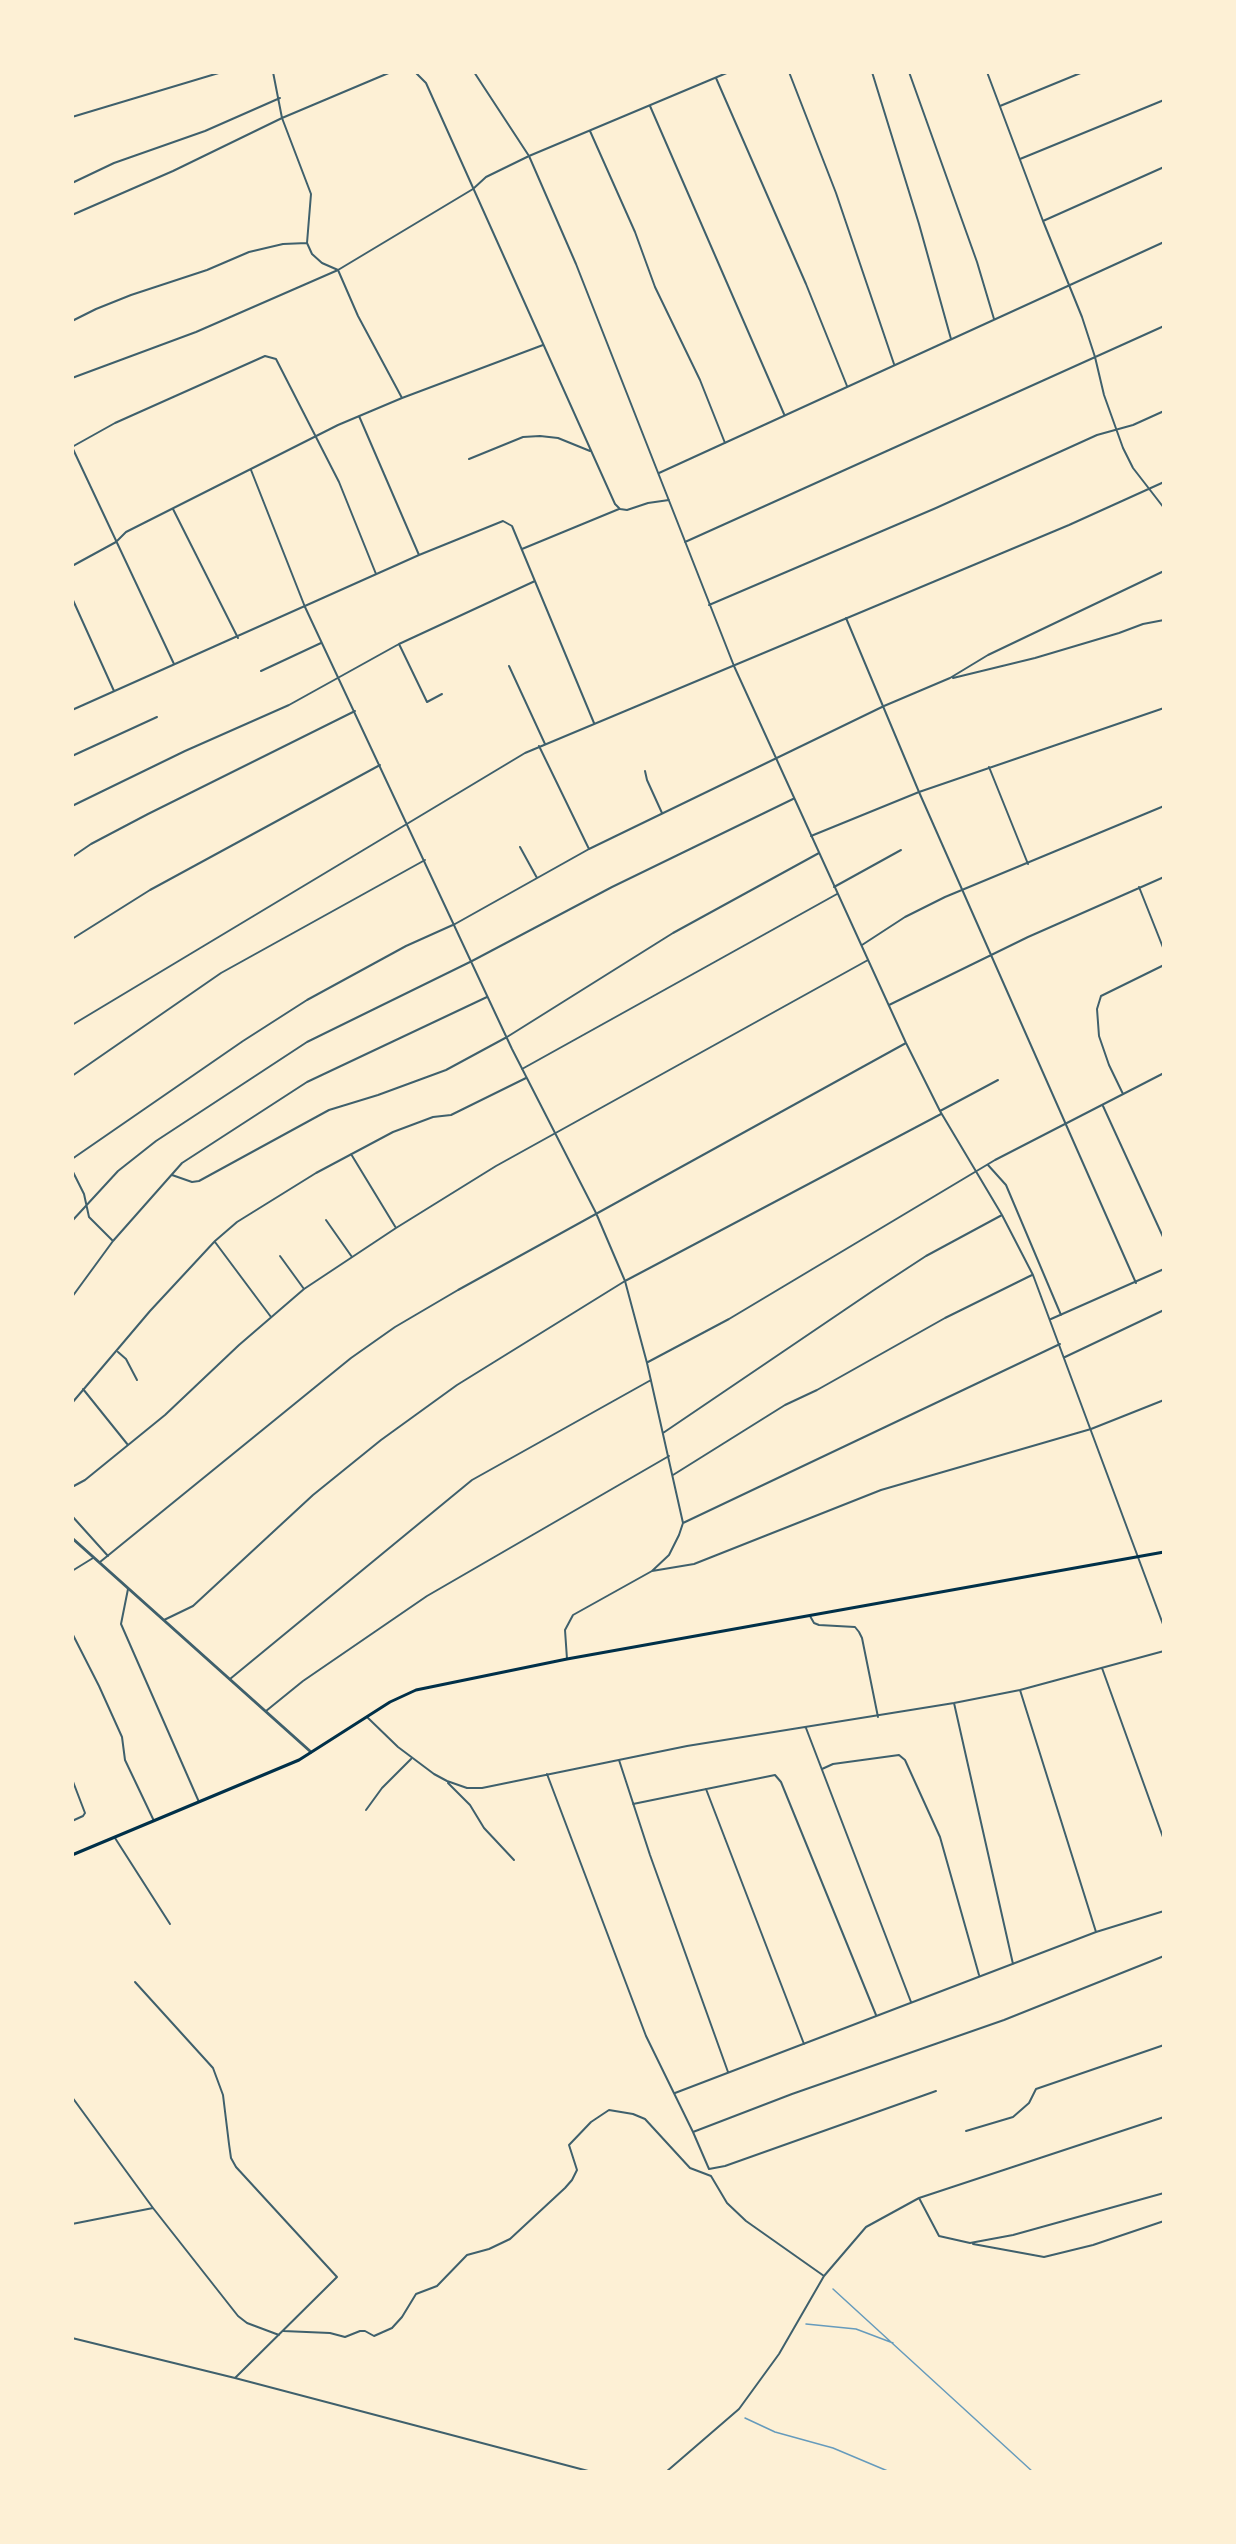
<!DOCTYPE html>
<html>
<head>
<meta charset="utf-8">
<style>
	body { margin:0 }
	#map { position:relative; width:1236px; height:2544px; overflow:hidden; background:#fdf0d5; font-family:"Noto Sans",sans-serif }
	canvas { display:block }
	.frame { position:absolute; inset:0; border:74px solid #fdf0d5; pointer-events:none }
</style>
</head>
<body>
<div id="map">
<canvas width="1236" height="2544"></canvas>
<div class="frame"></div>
</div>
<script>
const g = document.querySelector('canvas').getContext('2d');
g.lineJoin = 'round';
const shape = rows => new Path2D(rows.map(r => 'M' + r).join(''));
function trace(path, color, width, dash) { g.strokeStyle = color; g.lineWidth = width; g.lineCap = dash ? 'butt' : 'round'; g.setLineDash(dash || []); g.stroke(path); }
const stream = shape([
	[833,2289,1033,2472],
	[806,2324,856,2329,893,2343],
	[745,2418,775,2432,833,2448,890,2472]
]);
const minor = shape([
	[273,72,282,118,311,194,307,243,312,254,322,263,338,270,358,316,402,398],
	[415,72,426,83,615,504,620,509,627,510,648,503,669,500],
	[474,72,529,156,576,264,734,666,906,1043,940,1111,1002,1215,1033,1275,1164,1627],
	[789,72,836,193,894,364],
	[872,72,919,224,951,339],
	[909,72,977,262,994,319],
	[987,72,1043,221,1082,317,1095,357,1104,395,1123,448,1133,468,1164,508],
	[716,78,806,284,847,386],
	[650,106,784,414],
	[1000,106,1083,72],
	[72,117,222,72],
	[590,131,635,232,655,287,700,380,725,443],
	[1020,159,1164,100],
	[72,183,114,163,205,131,280,98],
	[72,215,173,171,282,118,391,72],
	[1043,221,1164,167],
	[72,321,96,309,131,295,207,270,249,252,283,244,307,243],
	[72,378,196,332,338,270,473,189,486,177,529,156,729,72],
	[359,416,419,555],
	[72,447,115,423,265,356,276,359,339,482,376,574],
	[72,447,174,664],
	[469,459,523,437,540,436,558,438,590,451],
	[251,470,305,607,512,1049,596,1213,625,1281,647,1363,683,1523,679,1535,669,1555,652,1571],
	[659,473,1164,242],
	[173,509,238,638],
	[685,542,1164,326],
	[522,549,619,509],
	[72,566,116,542,126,532,338,425,402,398,543,345],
	[72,598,114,691],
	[709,605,936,508,1097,435,1133,425,1164,411],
	[846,618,919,792,1136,1283],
	[399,644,427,702,442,694],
	[509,666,545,744],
	[261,671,321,643],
	[953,678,1035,658,1119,633,1143,624,1164,620],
	[72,710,419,555,503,521,512,526,594,723],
	[539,746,589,849],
	[72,756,157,717],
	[989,767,1028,864],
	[645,771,647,780,662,813],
	[72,806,185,751,289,705,399,644,535,581],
	[811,836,919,792,1164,708],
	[520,847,537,878],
	[72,857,91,844,148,814,355,711],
	[834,887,901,850],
	[1139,887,1164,950],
	[72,939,150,890,380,765],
	[862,945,905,917,945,897,1164,806],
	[889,1005,1028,937,1164,877],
	[72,1025,525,753,1069,525,1164,482],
	[522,1069,837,894],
	[72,1076,221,973,425,860],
	[1123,1094,1109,1065,1099,1036,1097,1009,1101,996,1164,965],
	[1103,1106,1164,1239],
	[940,1111,998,1080],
	[351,1154,396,1228],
	[72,1159,243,1041,307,1000,406,946,455,924,589,849,884,706,950,678,988,655,1164,571],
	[988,1165,1006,1185,1061,1315],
	[72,1170,84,1194,89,1217,113,1241],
	[172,1175,192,1182,199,1181,329,1110,378,1095,446,1070,507,1037,673,933,819,853],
	[326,1220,352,1257],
	[72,1221,118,1171,156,1141,307,1042,472,961,612,887,793,799],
	[215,1242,271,1317],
	[280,1256,304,1289],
	[72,1297,113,1241,182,1163,307,1082,487,997],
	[1051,1319,1164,1269],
	[118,1352,126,1359,137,1380],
	[1065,1357,1164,1310],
	[648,1362,729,1319,995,1160,1164,1073],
	[83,1389,128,1445],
	[72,1403,150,1311,215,1241,237,1222,316,1173,393,1132,433,1117,451,1115,526,1078],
	[663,1433,874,1290,926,1256,1002,1215],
	[673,1475,785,1405,817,1390,945,1318,1032,1275],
	[72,1487,85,1480,165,1415,239,1345,304,1289,396,1228,496,1166,868,960],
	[72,1516,108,1556],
	[683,1523,1060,1344],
	[100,1562,351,1358,395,1327,458,1290,906,1043],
	[72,1571,93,1558],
	[128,1589,121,1624,199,1802],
	[810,1616,814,1623,819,1625,855,1627,859,1632,862,1638,878,1717],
	[164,1620,193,1606,313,1495,381,1440,457,1385,625,1281,941,1114],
	[72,1633,99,1686,122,1737,125,1760,154,1821],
	[567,1659,565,1630,573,1615,652,1571,694,1564,881,1490,1091,1429,1164,1400],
	[1102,1668,1164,1840],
	[230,1679,472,1480,651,1380],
	[1020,1690,1096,1932],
	[954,1703,1013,1964],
	[266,1711,303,1681,427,1596,669,1456],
	[367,1717,398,1747,434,1774,447,1781,467,1788,482,1788,687,1746,954,1703,1020,1690,1164,1651],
	[806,1728,911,2002],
	[619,1760,650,1855,728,2072],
	[822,1769,833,1764,899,1755,905,1760,940,1837,979,1975],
	[547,1774,646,2036,693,2132,709,2169,725,2166,936,2091],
	[72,1779,85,1813,83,1816,72,1821],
	[448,1783,470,1805,484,1828,514,1860],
	[706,1789,804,2044],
	[633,1804,775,1775,781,1782,876,2015],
	[366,1810,382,1788,411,1759],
	[115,1838,170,1924],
	[135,1982,213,2068,223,2095,229,2144,231,2158,236,2167,337,2277,235,2378],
	[675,2093,1096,1932,1164,1911],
	[72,2097,153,2208,238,2316,247,2323,279,2335],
	[966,2131,1013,2117,1029,2103,1036,2089,1164,2045],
	[693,2132,792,2094,1004,2020,1164,1956],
	[919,2198,939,2236,970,2243,1013,2235,1164,2193],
	[72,2224,153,2208],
	[973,2244,1044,2257,1093,2245,1164,2221],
	[283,2331,330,2333,345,2337,360,2331,365,2331,374,2336,392,2328,402,2317,416,2294,437,2286,467,2255,489,2249,510,2239,565,2188,572,2180,577,2170,569,2145,591,2122,609,2110,633,2114,645,2119,690,2168,711,2176,727,2203,746,2221,824,2276],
	[72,2338,235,2378,592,2472],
	[666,2472,739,2409,779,2354,824,2276,866,2227,919,2198,1164,2117]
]);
const tertiary = shape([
	[72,1538,311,1752]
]);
const secondary = shape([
	[72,1855,299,1760,390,1702,416,1690,567,1659,1164,1552]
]);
trace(stream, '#669bbc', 1.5);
trace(minor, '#3f606c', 2);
trace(tertiary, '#3f606c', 3);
trace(secondary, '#003049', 3);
</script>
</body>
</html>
